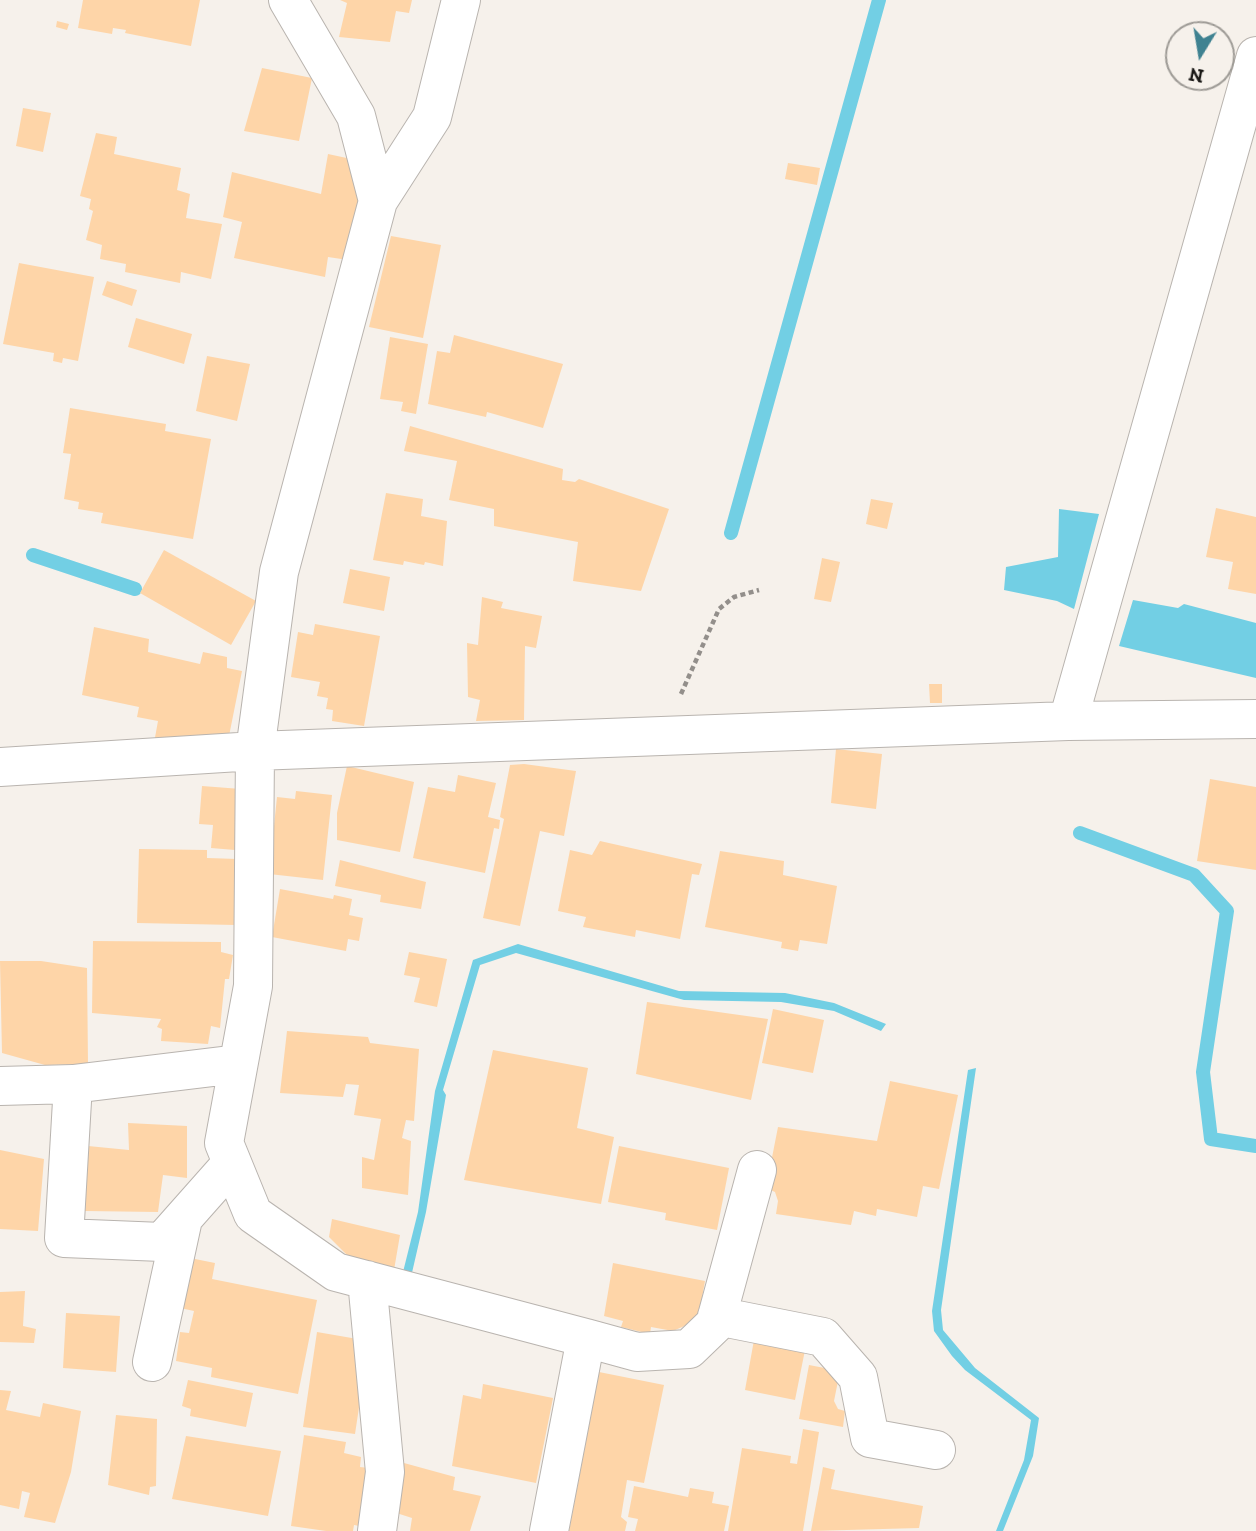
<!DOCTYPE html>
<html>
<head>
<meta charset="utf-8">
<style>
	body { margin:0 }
	#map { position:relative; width:1256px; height:1531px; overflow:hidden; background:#f6f1eb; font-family:"Zilla Slab",serif }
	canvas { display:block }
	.north { position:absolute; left:1165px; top:21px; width:70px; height:70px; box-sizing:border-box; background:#f6f1eb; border:2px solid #9e9b96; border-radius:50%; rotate:191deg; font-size:19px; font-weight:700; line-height:28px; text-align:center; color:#1b1917 }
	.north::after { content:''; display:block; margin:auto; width:24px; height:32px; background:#3f8291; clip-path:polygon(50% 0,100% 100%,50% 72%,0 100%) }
</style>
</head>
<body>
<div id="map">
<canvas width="1256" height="1531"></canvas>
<div class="north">N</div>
</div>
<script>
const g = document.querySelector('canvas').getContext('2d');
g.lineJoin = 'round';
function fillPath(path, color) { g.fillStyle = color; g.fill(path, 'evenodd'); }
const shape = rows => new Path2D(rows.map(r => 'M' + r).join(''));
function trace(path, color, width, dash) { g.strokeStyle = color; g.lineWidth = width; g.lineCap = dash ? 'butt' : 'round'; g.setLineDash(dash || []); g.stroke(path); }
const water = shape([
	[1059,509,1099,514,1074,609,1057,601,1004,590,1006,567,1058,557],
	[1133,600,1178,608,1184,604,1256,623,1256,678,1119,646],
	[518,944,679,991,785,993,834,1003,886,1024,881,1031,834,1011,781,1002,684,1000,516,953,480,965,443,1090,446,1095,426,1212,411,1277,402,1276,418,1212,435,1091,473,960],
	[976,1068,941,1310,943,1330,975,1368,1039,1418,1033,1456,1003,1531,996,1531,1024,1460,1031,1420,965,1370,952,1356,934,1331,932,1311,968,1070]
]);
const stream = shape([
	[731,533,879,0],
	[33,555,135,589],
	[1080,833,1194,875,1227,911,1203,1072,1211,1139,1256,1146]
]);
const building = shape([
	[83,0,200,0,191,46,125,33,126,30,113,28,112,34,78,28],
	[340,0,412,0,409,13,396,11,390,42,339,37,347,3],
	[57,21,69,24,67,30,56,27],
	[262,68,312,78,299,141,244,131],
	[23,108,51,113,43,152,16,146],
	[96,133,117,137,114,154,181,168,177,190,190,194,186,218,222,224,211,279,181,272,180,283,125,272,126,264,100,259,102,245,86,240,93,211,89,209,91,199,80,196],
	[328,154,356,160,364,193,348,260,328,257,325,277,234,258,242,222,223,217,232,172,321,194],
	[788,163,820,168,817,185,785,179],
	[391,236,441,245,423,338,369,327],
	[19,263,94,277,78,361,63,358,62,363,53,361,54,353,3,344],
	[107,281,137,290,132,306,102,295],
	[136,318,192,334,184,364,128,347],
	[454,335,563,364,543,428,487,412,486,417,428,404,437,351,450,353],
	[390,337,428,344,416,414,401,411,403,402,380,399],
	[207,356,250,364,237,421,196,411],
	[70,408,166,424,165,431,211,439,193,539,101,523,103,513,78,509,79,502,64,499,71,454,63,453],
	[410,426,563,469,562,480,575,482,579,479,669,509,641,591,573,581,578,542,494,526,494,509,449,500,457,461,404,451],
	[386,493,423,499,421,516,447,521,443,566,425,562,424,565,404,561,403,565,373,560],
	[871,499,893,503,887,529,866,524],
	[1216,508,1256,517,1256,594,1228,589,1233,562,1206,557],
	[164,550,256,601,231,645,140,593],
	[822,558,840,562,831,602,814,599],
	[350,569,390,577,384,611,343,603],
	[482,597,503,602,501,608,542,616,536,648,525,646,524,720,476,721,480,700,468,697,467,643,478,645],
	[315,624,380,636,364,726,332,721,333,710,326,709,328,698,317,696,320,682,291,677,298,632,313,635],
	[94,627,149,639,148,652,200,664,203,652,227,657,227,668,242,671,229,736,154,743,158,721,137,717,139,707,82,695],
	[929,684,942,684,942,703,930,703],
	[836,749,882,754,876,809,831,803],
	[524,764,576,771,564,836,540,831,520,926,483,918,504,819,500,817,510,765],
	[347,766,414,782,400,852,337,840,337,813],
	[458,775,496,783,488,817,500,820,499,829,494,828,485,873,413,858,428,787,455,792],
	[1210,779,1256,787,1256,870,1197,861],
	[202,786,241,789,235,850,211,848,213,825,199,824],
	[296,791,332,795,323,880,269,874,277,797,295,799],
	[600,841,702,864,699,875,692,874,680,939,636,930,635,937,583,927,586,917,558,911,570,850,592,855],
	[139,849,207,850,207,858,238,859,236,925,137,923],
	[720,851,784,861,783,875,837,886,827,944,800,940,798,951,781,948,782,942,705,927],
	[340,860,426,882,421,909,380,902,381,895,335,886],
	[280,889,333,899,334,895,352,899,349,915,363,918,359,941,348,939,346,951,272,937],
	[93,941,221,942,221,952,233,955,229,979,225,979,220,1028,211,1026,208,1044,161,1041,162,1029,157,1027,161,1019,92,1013],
	[409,952,447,959,437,1007,414,1002,420,978,404,975],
	[0,961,41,961,87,968,88,1064,45,1065,2,1053],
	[647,1002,768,1019,751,1100,636,1074],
	[773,1009,824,1020,813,1073,762,1063],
	[287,1031,368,1037,370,1043,419,1049,414,1121,406,1120,402,1138,411,1141,408,1195,362,1188,362,1157,374,1160,381,1119,354,1115,359,1085,346,1084,343,1097,280,1093],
	[493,1050,588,1068,577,1128,614,1137,601,1204,464,1180],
	[890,1081,958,1095,939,1189,923,1186,917,1217,877,1209,876,1216,854,1211,851,1225,776,1214,778,1201,775,1192,766,1188,778,1127,877,1141],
	[128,1123,187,1126,187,1178,163,1175,158,1212,85,1211,88,1146,129,1150],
	[619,1146,729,1168,717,1230,665,1220,666,1213,608,1202],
	[0,1150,44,1159,38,1231,0,1229],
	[332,1219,400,1235,394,1270,347,1255,329,1237],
	[190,1258,215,1263,212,1279,317,1300,298,1394,211,1377,212,1368,176,1361,180,1332,189,1333,194,1311,180,1308],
	[613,1263,705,1281,698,1320,673,1331,651,1327,650,1334,621,1327,623,1321,604,1316],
	[25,1291,23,1326,36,1329,34,1343,0,1342,0,1292],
	[66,1313,120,1316,116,1372,63,1368],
	[317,1332,369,1341,355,1434,303,1427],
	[754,1340,805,1350,795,1400,745,1390],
	[809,1365,840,1371,834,1401,838,1409,845,1411,843,1427,799,1419],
	[599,1372,664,1385,644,1483,627,1480,621,1517,627,1522,625,1531,569,1531],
	[188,1380,253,1393,246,1427,190,1416,191,1409,182,1406],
	[483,1384,553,1398,536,1483,452,1466,463,1395,481,1399],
	[0,1390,11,1391,6,1410,40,1417,43,1403,81,1411,71,1472,55,1523,24,1517,30,1493,22,1491,19,1509,0,1505],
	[116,1415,157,1419,156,1486,150,1487,149,1495,108,1485],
	[803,1429,819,1432,803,1531,728,1531,742,1448,791,1456,790,1463,797,1464],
	[304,1435,346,1442,344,1453,361,1457,360,1467,377,1469,365,1527,354,1525,353,1531,326,1531,291,1526],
	[186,1436,281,1451,268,1516,172,1499],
	[404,1463,455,1477,453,1490,481,1496,470,1531,410,1531,412,1518,384,1509],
	[823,1467,835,1470,831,1489,923,1506,919,1528,811,1531],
	[634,1486,688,1497,690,1488,714,1492,712,1503,729,1506,724,1531,635,1531,638,1519,628,1517]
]);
const path = shape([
	[681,694,719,609,734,597,759,590]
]);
const minor = shape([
	[288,0,356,116,378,201],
	[461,0,432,117,378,201,279,572,255,751,253,986,224,1143,253,1214,336,1272,586,1338,549,1531],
	[1068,721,1256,56],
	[0,767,255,751,1068,721,1256,719],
	[73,1084,64,1238,162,1242,232,1163],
	[0,1086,73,1084,238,1064],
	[367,1280,385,1472,377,1531],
	[717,1316,823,1337,858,1377,870,1438,936,1450],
	[586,1338,637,1352,689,1349,715,1324,757,1170],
	[152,1362,183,1219]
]);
fillPath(water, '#72cfe4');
trace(stream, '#72cfe4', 14);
fillPath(building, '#fed5a8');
trace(minor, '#b9b4af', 40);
trace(path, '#938f8b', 4.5, [5, 3.5]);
trace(minor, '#fff', 38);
</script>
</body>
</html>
